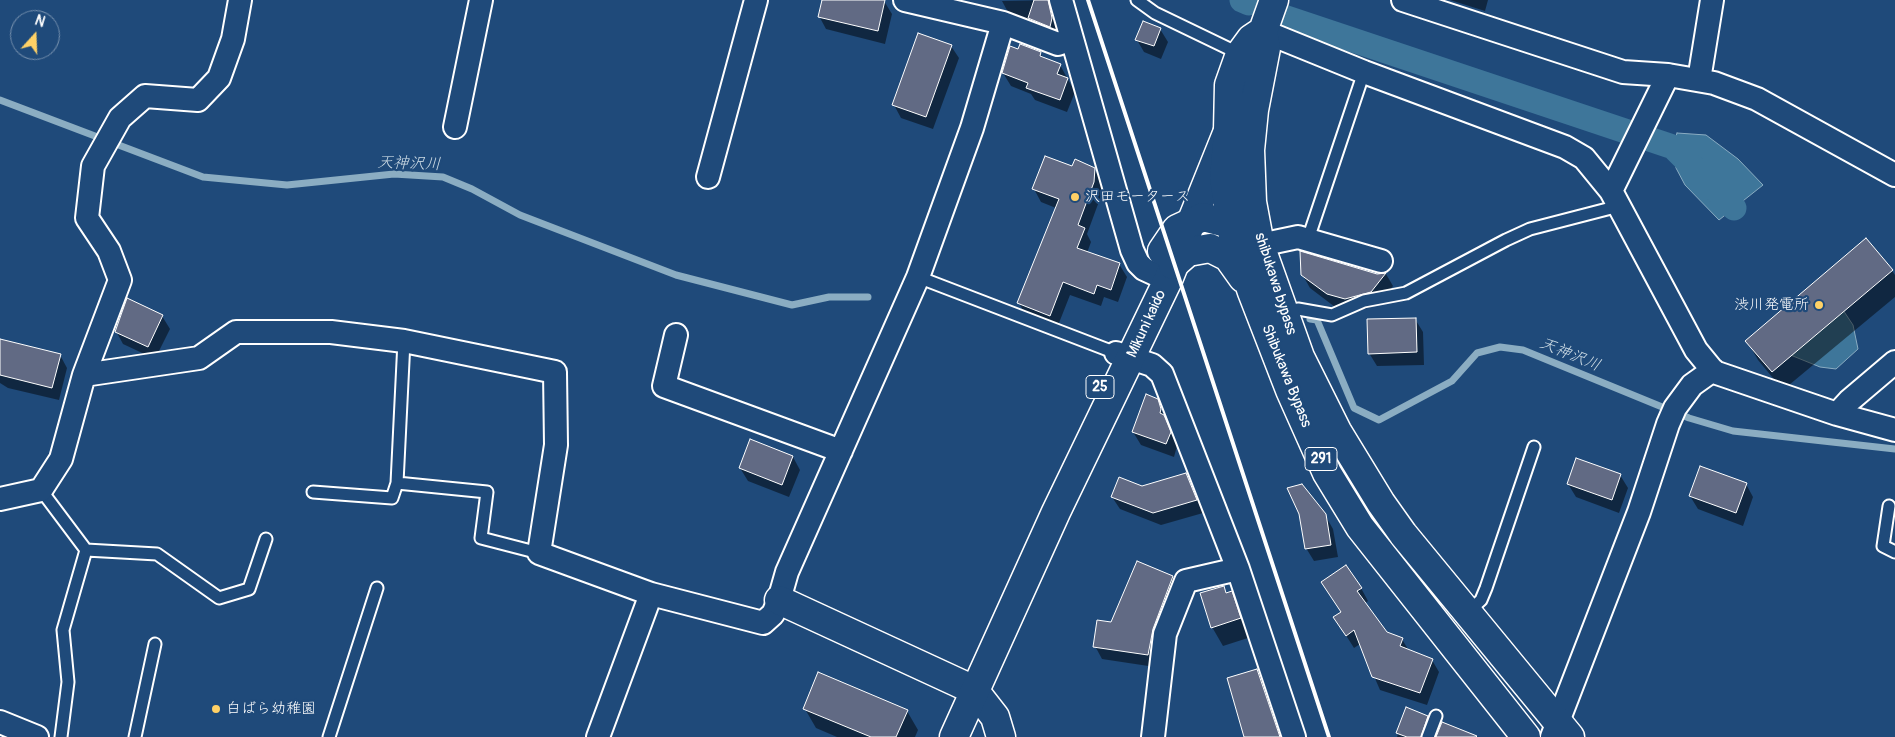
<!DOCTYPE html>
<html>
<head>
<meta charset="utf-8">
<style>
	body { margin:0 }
	#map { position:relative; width:1895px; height:737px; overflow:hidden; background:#1f4a7a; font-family:Pangolin,sans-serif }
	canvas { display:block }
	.north { position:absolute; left:10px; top:10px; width:50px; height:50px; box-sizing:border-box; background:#1f4a7a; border:1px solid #7992af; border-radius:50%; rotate:20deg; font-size:14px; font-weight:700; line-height:20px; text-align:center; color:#fff }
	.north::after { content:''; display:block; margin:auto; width:18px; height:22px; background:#ffd166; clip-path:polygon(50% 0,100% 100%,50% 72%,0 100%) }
</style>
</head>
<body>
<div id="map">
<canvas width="1895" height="737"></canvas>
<div class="north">N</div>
</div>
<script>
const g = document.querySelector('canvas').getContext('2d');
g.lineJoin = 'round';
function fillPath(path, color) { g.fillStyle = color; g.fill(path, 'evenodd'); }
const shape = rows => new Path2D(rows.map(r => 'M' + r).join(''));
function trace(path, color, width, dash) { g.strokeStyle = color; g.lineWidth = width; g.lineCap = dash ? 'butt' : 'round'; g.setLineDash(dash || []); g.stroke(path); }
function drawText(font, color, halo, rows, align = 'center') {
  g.font = font + ' Pangolin,"Klee One",sans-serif'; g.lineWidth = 4.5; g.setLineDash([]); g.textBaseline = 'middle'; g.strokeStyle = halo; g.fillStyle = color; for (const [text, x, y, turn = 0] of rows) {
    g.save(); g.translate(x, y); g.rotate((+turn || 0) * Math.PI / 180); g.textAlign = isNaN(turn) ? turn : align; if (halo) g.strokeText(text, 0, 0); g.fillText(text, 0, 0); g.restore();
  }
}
const water = shape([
	[1677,133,1706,135,1738,159,1763,185,1719,220,1685,185,1676,168,1673,147,1677,133],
	[1841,307,1853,325,1858,349,1836,369,1820,367,1788,354,1841,307]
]);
const shadow = shape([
	[823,0,884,1,892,14,885,44,826,29,819,16],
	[1054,0,1059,32,1057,39,1037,31,1031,21,1009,14,1002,1],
	[1450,0,1488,0,1485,11],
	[1160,29,1168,42,1161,59,1144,52,1137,40],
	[951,46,959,58,933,129,901,118,894,105],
	[1019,50,1040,53,1044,59,1060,65,1075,92,1067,112,1035,100,1031,94,1011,86,1003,73],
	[1073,168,1094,169,1102,182,1101,196,1087,234,1091,242,1087,253,1119,264,1127,277,1118,302,1104,297,1101,306,1070,295,1057,328,1026,316,1019,303,1056,208,1041,202,1034,189],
	[1892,271,1895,275,1895,297,1783,390,1758,360,1747,341],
	[1302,274,1386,274,1393,286,1378,305,1353,312,1335,307,1310,288],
	[128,300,162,316,170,329,155,359,123,344,116,331],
	[1415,319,1423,332,1424,365,1377,366,1369,353],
	[0,339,60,355,67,368,59,400,8,388,0,383],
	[1157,400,1177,446,1174,457,1141,445,1133,432],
	[793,457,800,470,789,497,748,481,740,468],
	[1186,474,1203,513,1161,525,1120,509,1112,497],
	[1620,475,1628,488,1619,513,1576,497,1568,484],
	[1746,484,1753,497,1743,526,1698,509,1690,496],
	[1325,515,1333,529,1338,557,1314,561,1306,548],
	[1173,577,1180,590,1155,667,1102,659,1095,646,1112,623],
	[1322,583,1361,588,1368,601,1364,604,1386,633,1402,639,1409,651,1432,660,1439,672,1427,705,1380,690,1360,644,1354,648,1335,618,1342,613],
	[1223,587,1227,594,1231,593,1242,612,1251,637,1223,646,1212,627],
	[1257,670,1264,683,1282,737,1245,737],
	[805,709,907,711,918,730,915,737,837,737,816,728],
	[1407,709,1427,717,1435,730,1432,737,1397,737]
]);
const stream = shape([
	[0,100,203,177,287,185,394,174,443,177,472,189,520,215,676,275,792,305,829,297,868,297],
	[1310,319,1317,320,1354,408,1379,420,1452,381,1477,353,1500,347,1523,350,1689,418,1733,431,1895,449]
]);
const canal = shape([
	[1242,0,1249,3],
	[1281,16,1673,147,1734,208]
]);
const building = shape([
	[822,0,885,0,878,31,818,17,822,0],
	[1034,0,1048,0,1052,18,1050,27,1028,18,1034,0],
	[1143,21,1161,28,1154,46,1135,40,1143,21],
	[918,33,952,45,926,117,892,105,918,33],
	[1020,44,1041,52,1040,56,1061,64,1057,74,1068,78,1060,100,1026,88,1028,83,1002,73,1010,46,1018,49,1020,44],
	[1045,156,1072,166,1075,159,1095,168,1094,182,1078,225,1085,228,1077,248,1120,263,1111,290,1097,285,1094,294,1063,282,1050,316,1017,303,1059,199,1032,189,1045,156],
	[1866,238,1893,270,1772,372,1745,341,1866,238],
	[1300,251,1377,274,1386,273,1371,292,1345,299,1327,294,1301,275,1300,251],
	[127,298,163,315,148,347,115,332,127,298],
	[1416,318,1417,352,1368,354,1367,319,1416,318],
	[0,339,61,354,52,388,0,375,0,339],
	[1146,394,1158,399,1161,409,1160,413,1164,415,1171,432,1166,444,1132,432,1146,394],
	[750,439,793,456,782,485,739,468,750,439],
	[1576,458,1621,474,1612,500,1567,484,1576,458],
	[1700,466,1747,483,1736,513,1689,496,1700,466],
	[1186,473,1197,500,1153,513,1111,497,1119,477,1142,486,1186,473],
	[1302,484,1326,514,1331,545,1305,549,1299,514,1287,488,1302,484],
	[1137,561,1173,576,1153,629,1148,655,1093,647,1097,620,1111,622,1137,561],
	[1346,565,1362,588,1357,591,1387,632,1403,638,1400,646,1433,659,1420,693,1372,677,1354,630,1346,636,1333,617,1341,612,1321,582,1346,565],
	[1224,586,1226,593,1232,591,1241,618,1211,628,1200,593,1224,586],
	[1257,669,1280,737,1244,737,1227,678,1257,669],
	[818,672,908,710,896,737,871,737,803,709,818,672],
	[1406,707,1428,716,1421,737,1407,737,1396,733,1406,707],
	[1442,722,1477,736,1476,737,1436,737,1442,722]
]);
const lane = shape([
	[1137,0,1155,13,1240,54],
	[1308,239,1364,72],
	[918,277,1116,353],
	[1285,314,1298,309,1332,315,1364,301,1406,293,1506,240,1530,229,1619,206],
	[404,341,397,483,487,492,481,538,539,553],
	[41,490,86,550,157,554,219,598,249,589,266,539],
	[313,492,392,498,397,483],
	[1889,506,1883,546,1895,552],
	[1468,612,1481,600,1486,588,1534,447],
	[61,737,68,682,63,630,86,550],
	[135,737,155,644],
	[329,737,377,588],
	[1428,737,1436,716]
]);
const street = shape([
	[905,0,1003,23,1058,44,1072,39],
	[1061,0,1132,250,1138,263,1144,269,1168,280],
	[1403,0,1623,72,1668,75],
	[1263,31,1364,72,1565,147,1584,158,1611,191,1696,350,1714,372,1837,414,1895,430],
	[1699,80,1712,0],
	[455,127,481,0],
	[708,177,756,0],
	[1611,191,1668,75,1714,83,1757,99,1895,175],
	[1260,245,1298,237,1381,261],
	[676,335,664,386,841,451],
	[1116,353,1152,365,1162,374,1238,569,1294,737],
	[84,375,120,280,109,251,87,218,93,166,120,118,145,96,198,100,219,78,233,39,240,0],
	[1837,414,1849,401,1895,362],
	[0,499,41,490,61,459,84,375,199,358,236,332,331,332,404,341,555,372,556,445,539,553,651,594,763,623,773,614,779,600,787,572,918,277,972,128,1003,23],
	[0,722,37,737],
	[598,737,651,594],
	[1153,737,1165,634,1186,581,1238,569],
	[1552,737,1639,512,1668,424,1675,408,1692,385,1713,370]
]);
const secondary = shape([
	[779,600,974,690,995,717,1001,737]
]);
const primary = shape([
	[954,737,1056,512,1168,280,1228,131,1259,43]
]);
const highway = shape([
	[1274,0,1263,31,1266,48,1254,110,1250,150,1252,202,1260,245,1300,357,1337,431,1381,503,1403,534,1570,737],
	[1263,31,1251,39,1240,54,1229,85,1228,131,1224,178,1233,236,1252,292,1290,390,1327,473,1360,527,1526,737],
	[1162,251,1177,229,1203,217,1230,224,1243,232],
	[1173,265,1188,252,1210,248,1228,257,1243,278]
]);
const rail = shape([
	[1088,0,1329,737]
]);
const markers = [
	[1075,197,5,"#ffd166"],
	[1819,305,5,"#ffd166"],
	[216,709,5,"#ffd166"]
];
const shields = [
	[1100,387,28],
	[1321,459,32]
];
const shieldNames = [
	["25",1100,387],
	["291",1321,459]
];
const poiNames = [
	["沢田モータース",1085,197],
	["渋川発電所",1809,305,"right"],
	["白ばら幼稚園",226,709]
];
const streetNames = [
	["shibukawa bypass",1275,284,72],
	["Mikuni kaido",1147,324,-65],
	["Shibukawa Bypass",1286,376,68]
];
const waterNames = [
	["天神沢川",409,164,2],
	["天神沢川",1570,355,22]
];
fillPath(water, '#3e769a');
trace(water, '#8badc2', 1);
fillPath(shadow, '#0007');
trace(stream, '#8badc2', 7);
trace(canal, '#3e769a', 25);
fillPath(building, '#616a84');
trace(building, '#fff', 1);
trace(lane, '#fff', 15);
trace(street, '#fff', 26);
trace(secondary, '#fff', 31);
trace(primary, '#fff', 31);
trace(highway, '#fff', 31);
trace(lane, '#1f4a7a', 11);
trace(street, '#1f4a7a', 22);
trace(secondary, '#1f4a7a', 28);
trace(primary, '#1f4a7a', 28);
trace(highway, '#1f4a7a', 28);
trace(rail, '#fff', 4);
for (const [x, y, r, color] of markers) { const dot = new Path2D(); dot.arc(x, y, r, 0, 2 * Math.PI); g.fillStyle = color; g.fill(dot); trace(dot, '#1f4a7a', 2); }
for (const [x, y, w] of shields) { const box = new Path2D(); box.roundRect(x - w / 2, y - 11.5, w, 23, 4); g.fillStyle = '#1f4a7a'; g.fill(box); trace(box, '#fff', 1); }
drawText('bold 14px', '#fff', null, shieldNames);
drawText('15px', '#fff', '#1f4a7a', poiNames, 'left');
drawText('15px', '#fff', '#1f4a7a', streetNames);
drawText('italic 16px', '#cfdde6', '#1f4a7a', waterNames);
</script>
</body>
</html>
